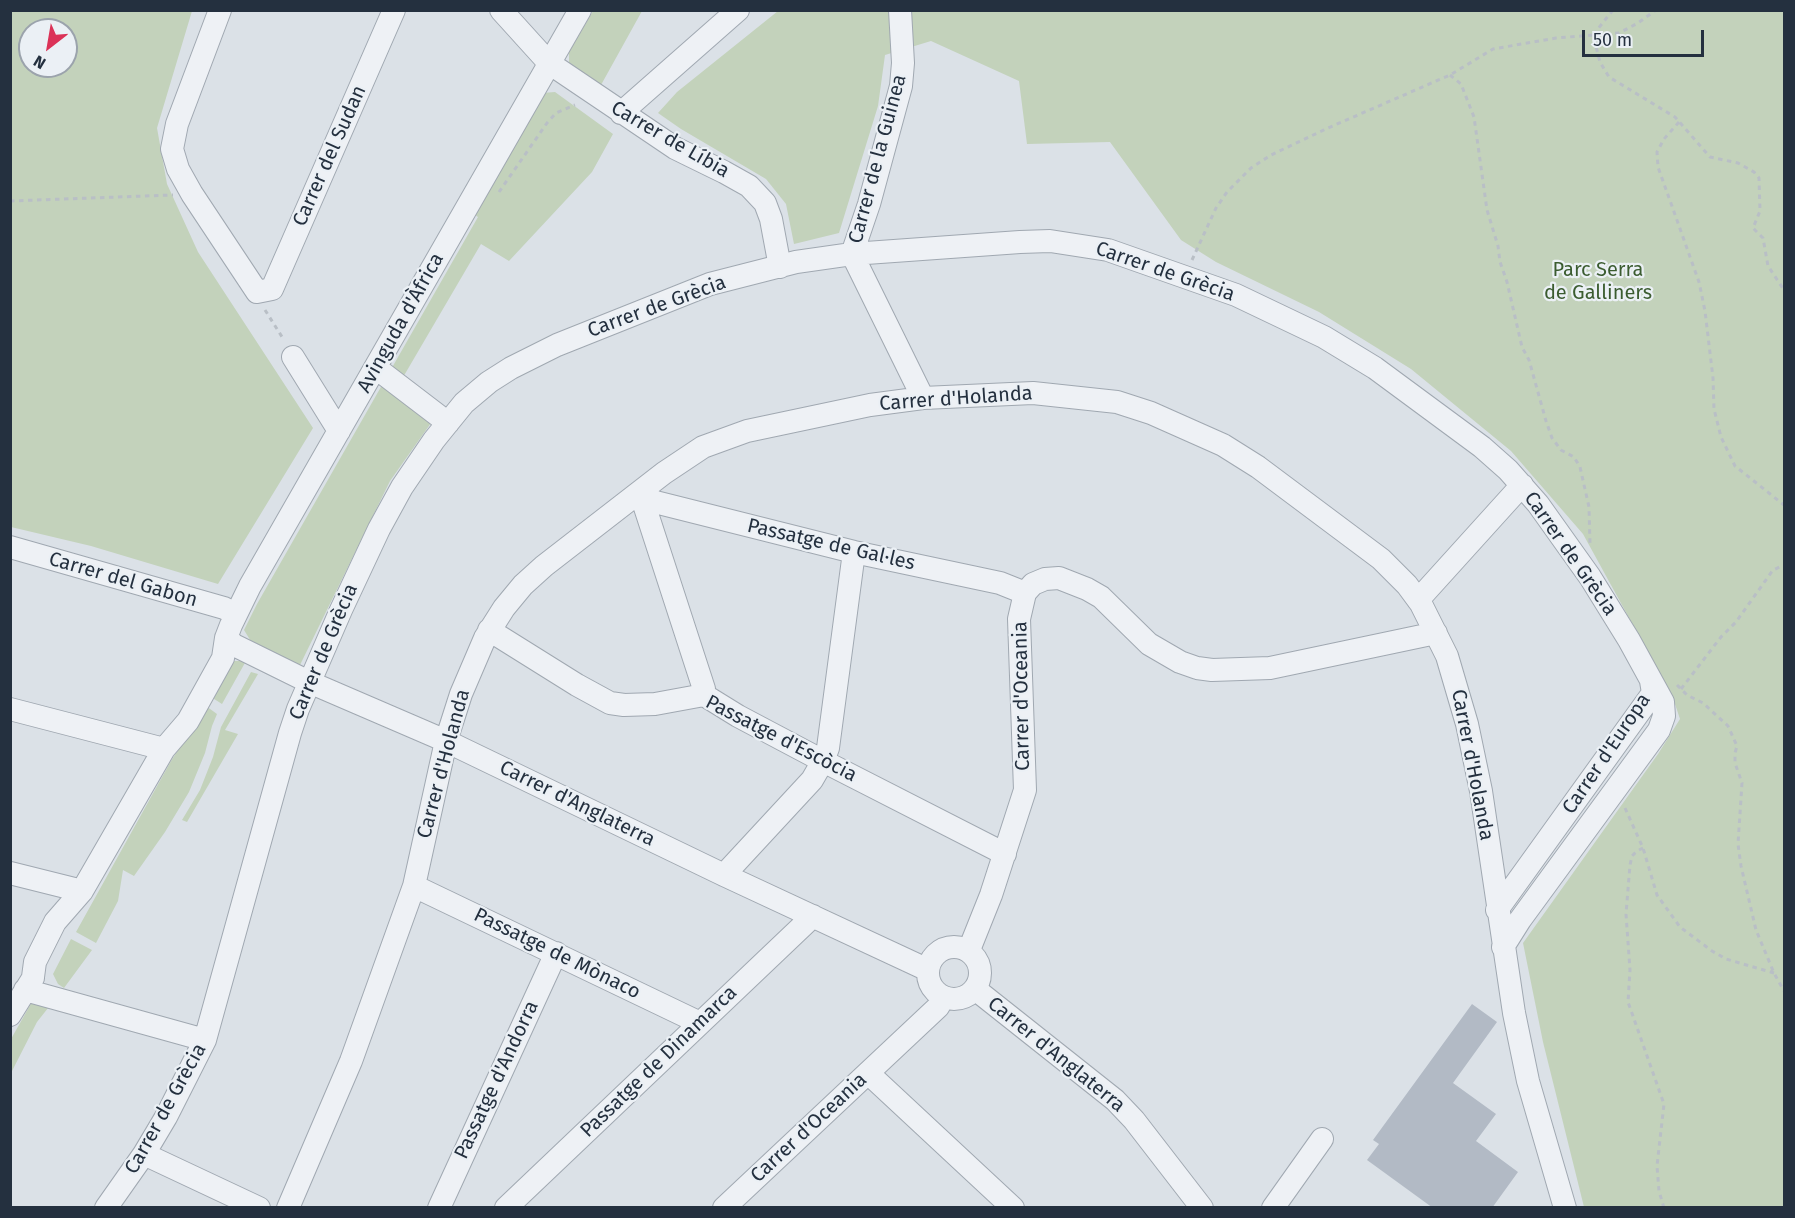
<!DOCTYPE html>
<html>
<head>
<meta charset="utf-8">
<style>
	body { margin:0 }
	#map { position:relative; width:1795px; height:1218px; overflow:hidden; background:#dbe1e7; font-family:"Fira Sans",sans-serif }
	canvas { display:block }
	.frame { position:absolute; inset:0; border:12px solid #24303f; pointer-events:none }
	.north { position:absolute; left:18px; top:18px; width:60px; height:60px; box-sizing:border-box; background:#ebf0f5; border:2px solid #9ba3ac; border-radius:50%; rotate:211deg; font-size:16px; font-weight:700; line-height:24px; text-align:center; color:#24303f }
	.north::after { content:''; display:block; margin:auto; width:21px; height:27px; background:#db3257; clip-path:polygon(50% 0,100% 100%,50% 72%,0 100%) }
	.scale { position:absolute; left:1582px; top:30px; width:122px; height:27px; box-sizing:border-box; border:3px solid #24303f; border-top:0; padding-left:8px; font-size:18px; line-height:21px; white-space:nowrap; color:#24303f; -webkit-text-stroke:4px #ebf0f5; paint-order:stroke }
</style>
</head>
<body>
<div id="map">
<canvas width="1795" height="1218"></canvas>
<div class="frame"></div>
<div class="north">N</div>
<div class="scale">50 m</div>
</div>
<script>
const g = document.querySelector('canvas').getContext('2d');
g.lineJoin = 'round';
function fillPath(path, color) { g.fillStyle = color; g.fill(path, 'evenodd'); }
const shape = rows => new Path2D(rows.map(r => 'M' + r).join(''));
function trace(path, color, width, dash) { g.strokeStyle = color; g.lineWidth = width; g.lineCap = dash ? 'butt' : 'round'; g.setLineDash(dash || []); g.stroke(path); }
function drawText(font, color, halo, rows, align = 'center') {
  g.font = font + ' "Fira Sans",sans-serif'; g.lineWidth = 4.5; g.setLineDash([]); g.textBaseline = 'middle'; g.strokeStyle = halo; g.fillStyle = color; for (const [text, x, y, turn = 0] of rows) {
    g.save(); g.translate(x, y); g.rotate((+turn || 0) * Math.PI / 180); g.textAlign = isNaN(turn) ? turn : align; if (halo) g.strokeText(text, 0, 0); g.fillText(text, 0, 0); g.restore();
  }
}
const green = shape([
	[11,11,192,11,157,128,167,184,198,252,313,428,218,584,91,546,11,527],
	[30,30,66,30,66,66,30,66],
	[593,11,642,11,601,85,569,63,569,52],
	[778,11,1784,11,1784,1207,1584,1207,1543,1042,1523,943,1658,754,1680,719,1673,698,1583,534,1511,451,1411,369,1319,312,1216,262,1181,240,1110,142,1027,144,1019,81,931,41,885,55,878,106,839,233,794,244,786,204,766,179,681,129,658,113,677,92],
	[555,92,613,134,592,172,509,261,481,244,402,379,431,423,390,481,300,665,252,643,244,630,257,604,478,217,472,213,542,93],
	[232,661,246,661,222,704,211,697],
	[251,672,258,674,225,730,238,734,187,822,182,820,200,790,213,757,221,727],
	[206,706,217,714,212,726,205,753,189,792,165,832,134,876,123,870,118,901,96,943,76,932,171,761],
	[71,939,92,950,64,988,58,984,53,974],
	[33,1000,52,1003,37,1022,11,1073,11,1039]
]);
const building = shape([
	[1472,1004,1497,1022,1453,1083,1496,1114,1476,1141,1518,1172,1492,1208,1433,1208,1367,1160,1379,1144,1373,1140]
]);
const path = shape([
	[1613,10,1593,35,1600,62,1609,77,1675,117,1710,157,1738,163,1754,172,1759,178,1760,211,1753,228,1763,238,1768,266,1784,290],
	[1450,75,1461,84,1474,117,1487,210,1498,246,1500,262,1507,282,1522,347,1529,360,1546,421,1552,438,1561,450,1574,457,1580,467,1589,507,1590,544],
	[1679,122,1664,139,1657,152,1658,167,1699,282,1705,311,1713,378,1714,409,1721,437,1735,466,1784,505],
	[499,192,547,123,556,113,575,105],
	[10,201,173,195],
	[1192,260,1216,208,1227,192,1251,168,1271,155,1328,128,1450,75,1493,49,1556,38,1619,33,1638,23,1656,10],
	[265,310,284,340],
	[1677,685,1687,695,1703,703,1728,726,1737,746,1735,753,1735,763,1742,783,1738,844,1741,866,1756,930,1774,973,1784,991],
	[1681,689,1721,637,1736,622,1773,570,1784,565],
	[1625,808,1643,848,1657,895,1680,927,1712,951,1726,959,1774,973],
	[1643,848,1637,851,1632,856,1630,865,1626,914,1630,970,1628,1002,1664,1104,1657,1166,1659,1191,1664,1208]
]);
const minor = shape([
	[220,10,177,124,172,149,178,169,192,194,257,292,272,289,394,10],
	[501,10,549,63,675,148,724,172,749,186,765,203,771,219,780,267],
	[900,10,903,63,901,86,869,204,852,254,923,398],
	[621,113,738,10],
	[293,357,339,431],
	[376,368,448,423],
	[640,492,655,502,854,552,1000,583,1025,593],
	[640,492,704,689,704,695],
	[10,547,224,608,236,614],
	[1418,600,1522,485],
	[489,630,577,685,610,703,624,705,655,704,704,695,738,716,823,761,1005,854],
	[226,638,234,645,309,682,446,741,724,875,928,970],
	[10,709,164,749],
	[10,873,82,891],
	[724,875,812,780,823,761,828,748,854,552],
	[414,886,700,1023],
	[1497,910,1653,693,1651,681],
	'928 973a26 26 0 1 1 52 0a26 26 0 1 1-52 0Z',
	[969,950,991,895,1025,790,1019,619,1025,593,1033,584,1045,579,1059,578,1087,589,1101,597,1149,644,1180,662,1197,668,1212,670,1270,668,1436,633],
	[33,977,35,962,55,922,82,891,164,749,188,721,223,658,226,638,231,625,250,586,580,10],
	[975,989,1115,1100,1134,1120,1202,1208],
	[25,990,205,1040],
	[10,1015,33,978],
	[868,1073,1013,1208],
	[144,1154,259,1208],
	[106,1208,144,1154,166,1117,205,1040,290,733,298,709,341,610,379,529,402,487,434,440,464,403,489,382,511,368,557,345,710,284,796,262,852,254,1020,242,1050,241,1108,250,1236,295,1324,337,1375,368,1482,447,1508,470,1538,504,1590,577,1629,640,1663,702,1664,716,1659,730,1520,920,1503,947],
	[288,1208,351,1061,414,886,446,741,461,694,485,638,504,608,523,585,544,566,664,473,703,447,747,431,870,405,923,398,1033,393,1117,402,1151,413,1223,445,1258,467,1381,559,1407,585,1421,604,1447,656,1467,724,1481,791,1514,1013,1528,1081,1565,1208],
	[439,1208,556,953],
	[506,1208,813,916],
	[724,1208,938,1007,944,997],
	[1273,1208,1322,1139]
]);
const streetNames = [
	["Carrer de Líbia",670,140,30],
	["Carrer del Sudan",330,156,-66],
	["Carrer de la Guinea",878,159,-75],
	["Carrer de Grècia",1165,272,19],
	["Carrer de Grècia",657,307,-20],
	["Avinguda d'Àfrica",401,323,-61],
	["Carrer d'Holanda",956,399,-4],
	["Passatge de Gal·les",831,545,13],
	["Carrer de Grècia",1570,554,55],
	["Carrer del Gabon",123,580,16],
	["Carrer de Grècia",324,652,-67],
	["Carrer d'Oceania",1022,696,-91],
	["Passatge d'Escòcia",781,739,27],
	["Carrer d'Europa",1607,754,-56],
	["Carrer d'Holanda",444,764,-75],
	["Carrer d'Holanda",1472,765,79],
	["Carrer d'Anglaterra",577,804,26],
	["Passatge de Mònaco",557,954,26],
	["Carrer d'Anglaterra",1056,1055,39],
	["Passatge de Dinamarca",659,1062,-44],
	["Passatge d'Andorra",497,1080,-65],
	["Carrer de Grècia",166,1109,-61],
	["Carrer d'Oceania",809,1128,-43]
];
const parkNames = [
	["Parc Serra",1598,270],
	["de Galliners",1598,293]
];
fillPath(green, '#c3d2bb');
fillPath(building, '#b2bac5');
trace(minor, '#a0a8b1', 24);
trace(path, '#b9bfc6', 3, [4.5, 4.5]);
trace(minor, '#eef1f5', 22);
drawText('20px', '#24303f', '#ebf0f5', streetNames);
drawText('20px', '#3b5c30', '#ebf0f5', parkNames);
</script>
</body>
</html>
